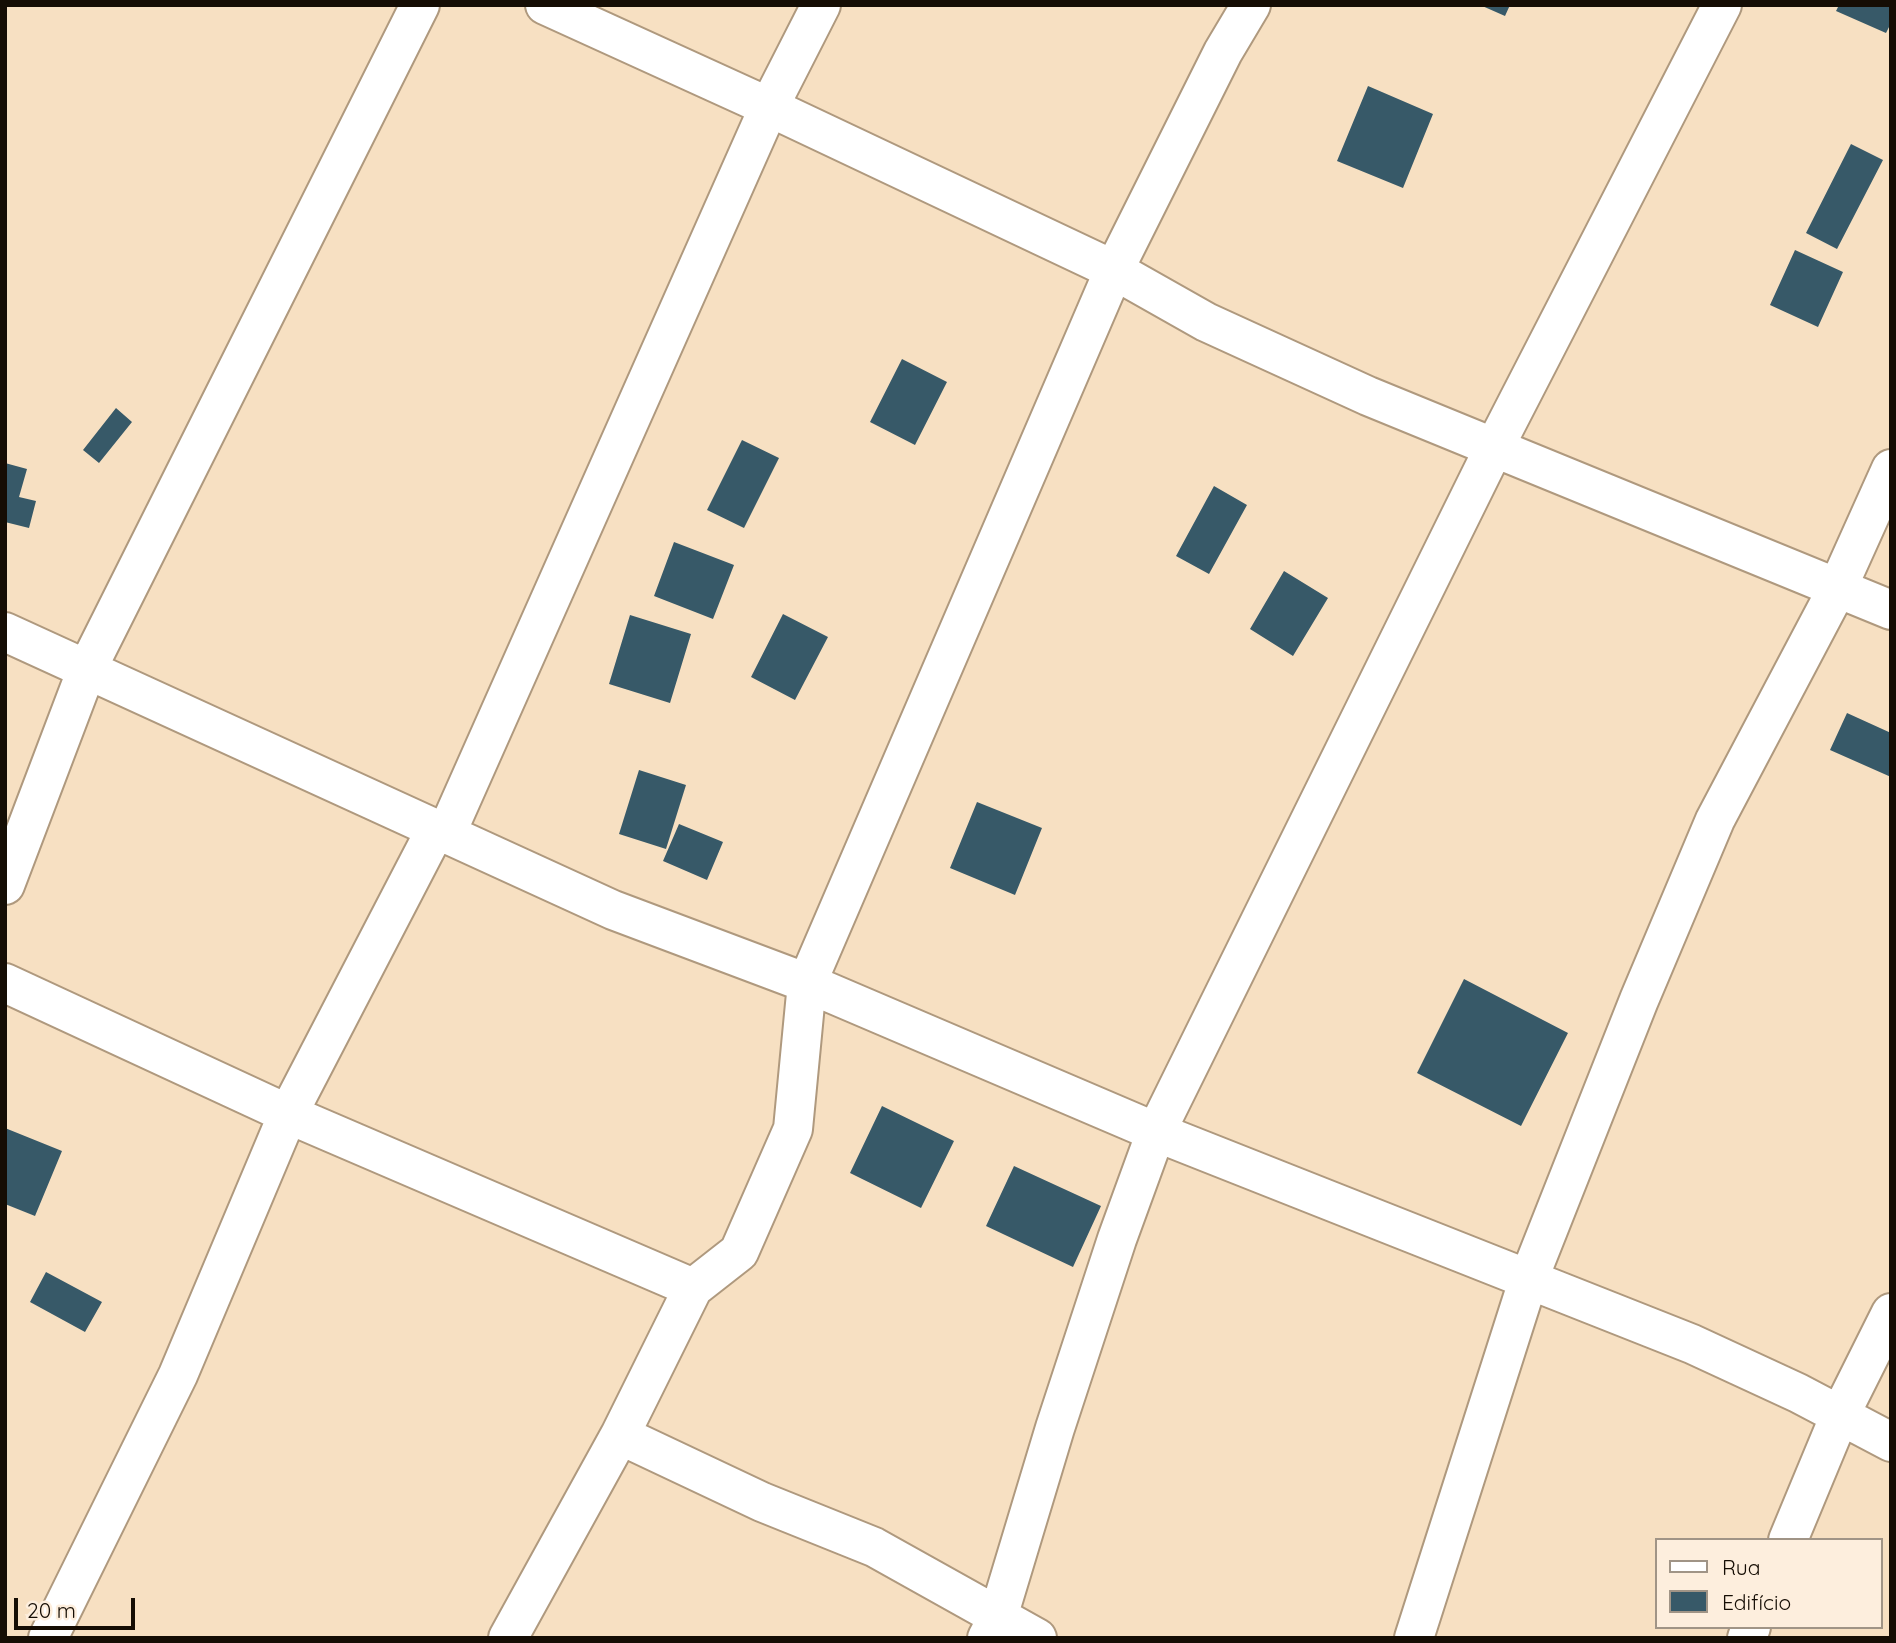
<!DOCTYPE html>
<html>
<head>
<meta charset="utf-8">
<style>
	body { margin:0 }
	#map { position:relative; width:1896px; height:1643px; overflow:hidden; background:#f7e0c2; font-family:Quicksand,sans-serif }
	canvas { display:block }
	.frame { position:absolute; inset:0; border:7px solid #150d04; pointer-events:none }
	.legend { position:absolute; left:1655px; top:1538px; width:228px; height:91px; box-sizing:border-box; background:#fdeedd; border:2px solid #a09486; margin:0; padding:9px 12px; list-style:none; font-size:21px; color:#150d04 }
	.legend li { display:flex; align-items:center; gap:14px; height:35px }
	.legend b { width:35px; border:2px solid #a09486 }
	.scale { position:absolute; left:14px; top:1598px; width:121px; height:32px; box-sizing:border-box; border:4px solid #150d04; border-top:0; padding-left:9px; font-size:21px; line-height:24px; white-space:nowrap; color:#150d04; -webkit-text-stroke:5px #fdeedd; paint-order:stroke }
</style>
</head>
<body>
<div id="map">
<canvas width="1896" height="1643"></canvas>
<div class="frame"></div>
<ul class="legend">
<li><b style="height:9px;background:#fff"></b>Rua</li>
<li><b style="height:19px;background:#375968"></b>Edifício</li>
</ul>
<div class="scale">20 m</div>
</div>
<script>
const g = document.querySelector('canvas').getContext('2d');
g.lineJoin = 'round';
function fillPath(path, color) { g.fillStyle = color; g.fill(path, 'evenodd'); }
const shape = rows => new Path2D(rows.map(r => 'M' + r).join(''));
function trace(path, color, width, dash) { g.strokeStyle = color; g.lineWidth = width; g.lineCap = dash ? 'butt' : 'round'; g.setLineDash(dash || []); g.stroke(path); }
const building = shape([
	[1480,5,1510,5,1505,16],
	[1839,5,1891,5,1891,23,1886,33,1836,11],
	[1368,86,1433,114,1403,188,1337,161],
	[1851,144,1883,160,1837,249,1806,233],
	[1795,250,1843,272,1818,327,1770,305],
	[902,359,947,382,915,445,870,422],
	[116,408,132,422,99,463,83,450],
	[742,440,779,458,744,528,707,510],
	[5,463,27,469,19,497,36,501,29,528,5,522],
	[1214,486,1247,505,1209,574,1176,556],
	[674,542,734,565,713,619,654,596],
	[1284,571,1328,598,1293,656,1250,629],
	[783,614,828,637,795,700,751,677],
	[630,615,691,634,670,703,609,684],
	[1847,713,1891,733,1891,777,1830,750],
	[639,770,686,785,666,849,619,834],
	[977,802,1042,828,1015,895,950,868],
	[679,824,723,842,707,880,663,861],
	[1464,979,1568,1033,1521,1126,1417,1073],
	[882,1106,954,1141,921,1208,850,1173],
	[5,1128,62,1151,35,1216,5,1204],
	[1014,1166,1101,1206,1073,1267,986,1226],
	[46,1272,102,1302,85,1332,30,1302]
]);
const minor = shape([
	[545,5,769,107,1114,270,1206,322,1368,396,1891,610],
	[5,632,613,910,807,983,1156,1132,1692,1344,1798,1393,1891,1442],
	[446,834,769,107,821,5],
	[5,885,87,669,420,5],
	[5,983,288,1114,693,1288],
	[1788,1540,1840,1415,1891,1313],
	[48,1638,178,1375,288,1114,436,829],
	[508,1638,620,1435],
	[987,1638,998,1617,1055,1428,1117,1239,1156,1132,1494,448,1722,5],
	[1037,1638,874,1547,762,1502,620,1435,693,1288,739,1252,793,1129,807,983,1114,270,1223,52,1251,5],
	[1414,1638,1529,1278,1639,1000,1715,820,1837,589,1891,469],
	[1747,1638,1751,1627]
]);
fillPath(building, '#375968');
trace(minor, '#af997e', 42);
trace(minor, '#fff', 38);
</script>
</body>
</html>
